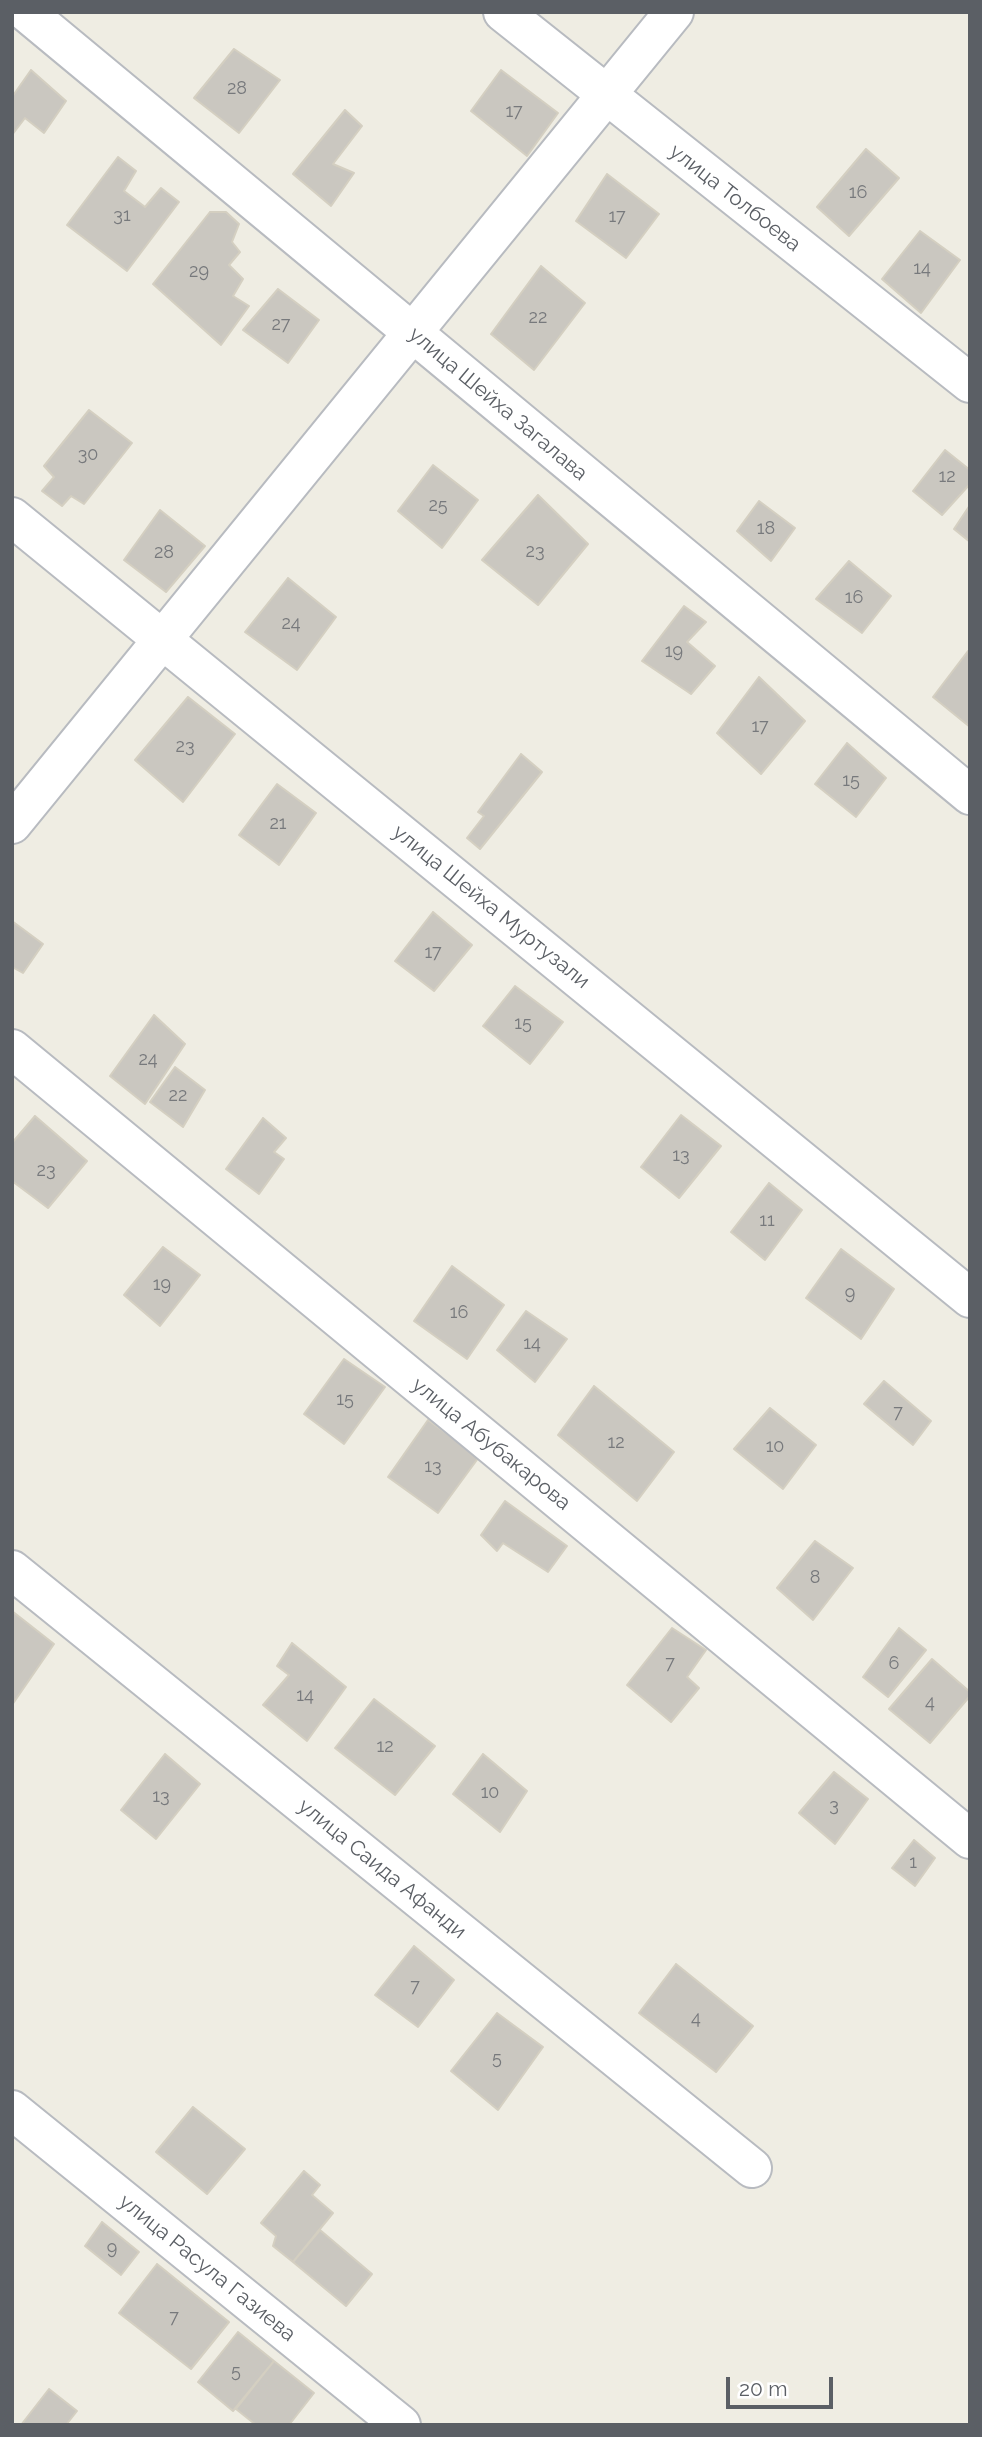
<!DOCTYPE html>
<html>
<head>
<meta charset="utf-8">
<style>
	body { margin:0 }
	#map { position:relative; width:982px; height:2437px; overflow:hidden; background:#efede3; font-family:Raleway,sans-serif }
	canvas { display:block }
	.frame { position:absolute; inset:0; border:14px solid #5b5f65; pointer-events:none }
	.scale { position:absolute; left:726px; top:2377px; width:107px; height:32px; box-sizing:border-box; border:4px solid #5b5f65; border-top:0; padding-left:9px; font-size:21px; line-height:24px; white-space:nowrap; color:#5b5f65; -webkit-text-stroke:5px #fff; paint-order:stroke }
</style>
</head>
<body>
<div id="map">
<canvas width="982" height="2437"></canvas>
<div class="frame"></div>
<div class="scale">20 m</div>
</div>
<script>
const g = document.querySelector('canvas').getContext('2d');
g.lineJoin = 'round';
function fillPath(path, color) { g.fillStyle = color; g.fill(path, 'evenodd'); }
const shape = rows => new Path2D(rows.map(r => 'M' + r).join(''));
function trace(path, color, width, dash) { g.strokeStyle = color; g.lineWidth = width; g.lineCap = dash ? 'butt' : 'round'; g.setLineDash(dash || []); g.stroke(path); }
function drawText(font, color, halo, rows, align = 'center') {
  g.font = font + ' Raleway,sans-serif'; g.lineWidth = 5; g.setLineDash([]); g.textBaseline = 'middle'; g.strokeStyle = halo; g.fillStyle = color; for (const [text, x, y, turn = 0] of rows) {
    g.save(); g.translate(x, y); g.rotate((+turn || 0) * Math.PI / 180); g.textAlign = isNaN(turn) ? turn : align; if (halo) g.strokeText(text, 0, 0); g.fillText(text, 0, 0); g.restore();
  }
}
const building = shape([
	[234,49,280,80,239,133,194,98,234,49],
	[31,70,66,101,44,133,25,118,12,135,12,97,31,70],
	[501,70,558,113,527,156,471,111,501,70],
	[345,110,362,126,333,164,354,173,331,206,293,174,345,110],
	[866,149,899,178,849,236,817,207,866,149],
	[118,157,136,171,124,191,145,207,161,188,179,202,127,271,67,225,118,157],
	[607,174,659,214,626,258,576,221,607,174],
	[210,212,226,212,239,224,232,242,240,252,229,265,243,279,233,296,249,306,221,345,153,284,210,212],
	[920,231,960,260,921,313,882,279,920,231],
	[541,266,585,303,534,370,491,334,541,266],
	[278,289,319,320,288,363,243,330,278,289],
	[89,410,132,443,84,504,71,496,62,506,42,491,54,477,44,466,89,410],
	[945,450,970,470,970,484,942,515,913,491,945,450],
	[433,465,478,500,442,548,398,511,433,465],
	[538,495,588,544,538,605,482,560,538,495],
	[759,501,795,528,771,561,737,531,759,501],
	[970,505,970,542,954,529,970,505],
	[160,510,205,546,166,592,124,560,160,510],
	[849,561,891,596,862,633,816,599,849,561],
	[288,578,336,617,297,670,245,632,288,578],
	[684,606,706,622,687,642,715,666,691,694,642,661,684,606],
	[968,651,970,652,970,727,933,697,968,651],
	[759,677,805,721,761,774,717,733,759,677],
	[188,697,235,734,183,802,135,760,188,697],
	[847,743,886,778,856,817,815,784,847,743],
	[521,754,542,772,480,849,467,838,484,816,478,812,521,754],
	[277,784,316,813,279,865,239,835,277,784],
	[433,912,472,945,434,991,395,961,433,912],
	[12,921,43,944,23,973,14,968,12,970,12,921],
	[515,986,563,1022,530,1064,483,1026,515,986],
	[154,1015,185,1044,145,1104,110,1076,154,1015],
	[175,1067,205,1090,183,1127,150,1102,175,1067],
	[681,1115,721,1146,679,1198,641,1167,681,1115],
	[35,1116,87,1161,48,1208,12,1181,12,1143,35,1116],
	[263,1118,286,1138,274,1152,284,1159,259,1194,226,1169,263,1118],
	[769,1183,802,1210,765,1260,731,1232,769,1183],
	[163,1247,200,1275,160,1326,124,1295,163,1247],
	[841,1249,894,1289,861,1339,806,1298,841,1249],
	[452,1266,504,1305,467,1359,414,1321,452,1266],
	[526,1311,567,1339,535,1382,497,1350,526,1311],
	[344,1359,385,1387,344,1444,304,1414,344,1359],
	[884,1381,931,1421,913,1445,864,1404,884,1381],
	[594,1386,674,1452,637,1501,558,1435,594,1386],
	[770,1408,816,1445,783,1489,734,1449,770,1408],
	[428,1420,479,1457,438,1513,388,1477,428,1420],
	[505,1501,567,1546,548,1572,503,1543,497,1551,481,1535,505,1501],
	[815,1541,853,1568,813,1620,777,1588,815,1541],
	[12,1611,54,1644,12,1705,12,1611],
	[672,1628,706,1650,687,1677,699,1688,671,1722,627,1685,672,1628],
	[899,1628,926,1650,888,1697,863,1677,899,1628],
	[292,1643,346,1687,307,1741,263,1705,289,1675,277,1666,292,1643],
	[932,1659,970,1692,970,1696,930,1743,889,1709,932,1659],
	[374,1699,435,1746,395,1795,335,1748,374,1699],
	[165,1754,200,1784,156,1839,121,1810,165,1754],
	[483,1754,527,1791,500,1832,453,1794,483,1754],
	[834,1772,868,1799,835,1844,799,1813,834,1772],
	[914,1840,935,1858,915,1886,892,1868,914,1840],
	[414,1946,454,1980,418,2027,375,1995,414,1946],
	[676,1964,753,2026,716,2072,639,2013,676,1964],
	[497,2013,543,2047,498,2110,451,2071,497,2013],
	[193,2107,245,2149,207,2194,156,2152,193,2107],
	[304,2171,320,2185,312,2195,333,2213,293,2262,273,2246,276,2236,261,2223,304,2171],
	[102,2222,139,2252,121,2275,85,2246,102,2222],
	[320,2230,372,2274,346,2306,293,2262,320,2230],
	[157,2264,229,2322,191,2369,119,2313,157,2264],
	[238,2332,274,2361,233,2411,198,2382,238,2332],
	[274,2361,314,2393,289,2425,256,2425,236,2409,274,2361],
	[49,2389,77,2411,66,2425,21,2425,49,2389]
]);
const minor = shape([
	[26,12,970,795],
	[503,12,970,383],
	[12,517,970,1298],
	[12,824,674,12],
	[12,1049,970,1839],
	[12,1570,752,2168],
	[12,2110,401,2425]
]);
const numberNames = [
	["28",237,89],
	["17",514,112],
	["16",858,193],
	["31",122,216],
	["17",617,217],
	["14",922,269],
	["29",199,272],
	["22",538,318],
	["27",281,325],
	["30",88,455],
	["12",947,477],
	["25",438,506],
	["18",766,529],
	["23",535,552],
	["28",164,553],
	["16",854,598],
	["24",291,624],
	["19",674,652],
	["17",760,727],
	["23",185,747],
	["15",851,781],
	["21",278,824],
	["17",433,953],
	["15",523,1024],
	["24",148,1060],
	["22",178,1096],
	["13",681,1156],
	["23",46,1171],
	["11",767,1221],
	["19",162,1285],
	["9",850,1294],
	["16",459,1313],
	["14",532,1344],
	["15",345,1400],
	["7",898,1413],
	["12",616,1443],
	["10",775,1447],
	["13",433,1467],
	["8",815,1578],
	["7",670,1664],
	["6",894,1664],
	["14",305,1696],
	["4",930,1703],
	["12",385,1747],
	["10",490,1793],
	["13",161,1797],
	["3",834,1806],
	["1",913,1863],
	["7",415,1987],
	["4",696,2019],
	["5",497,2059],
	["9",112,2249],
	["7",174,2318],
	["5",236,2372]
];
const streetNames = [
	["улица Толбоева",735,198,38],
	["улица Шейха Загалава",498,404,40],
	["улица Шейха Муртузали",491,907,39],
	["улица Абубакарова",491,1444,39],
	["улица Саида Афанди",382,1869,39],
	["улица Расула Газиева",207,2268,39]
];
fillPath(building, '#cac7c0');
trace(building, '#d4cfc1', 2);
trace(minor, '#b8bbc0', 42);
trace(minor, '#fff', 38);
drawText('18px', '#77797c', null, numberNames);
drawText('21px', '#5b5f65', '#fff', streetNames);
</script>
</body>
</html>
